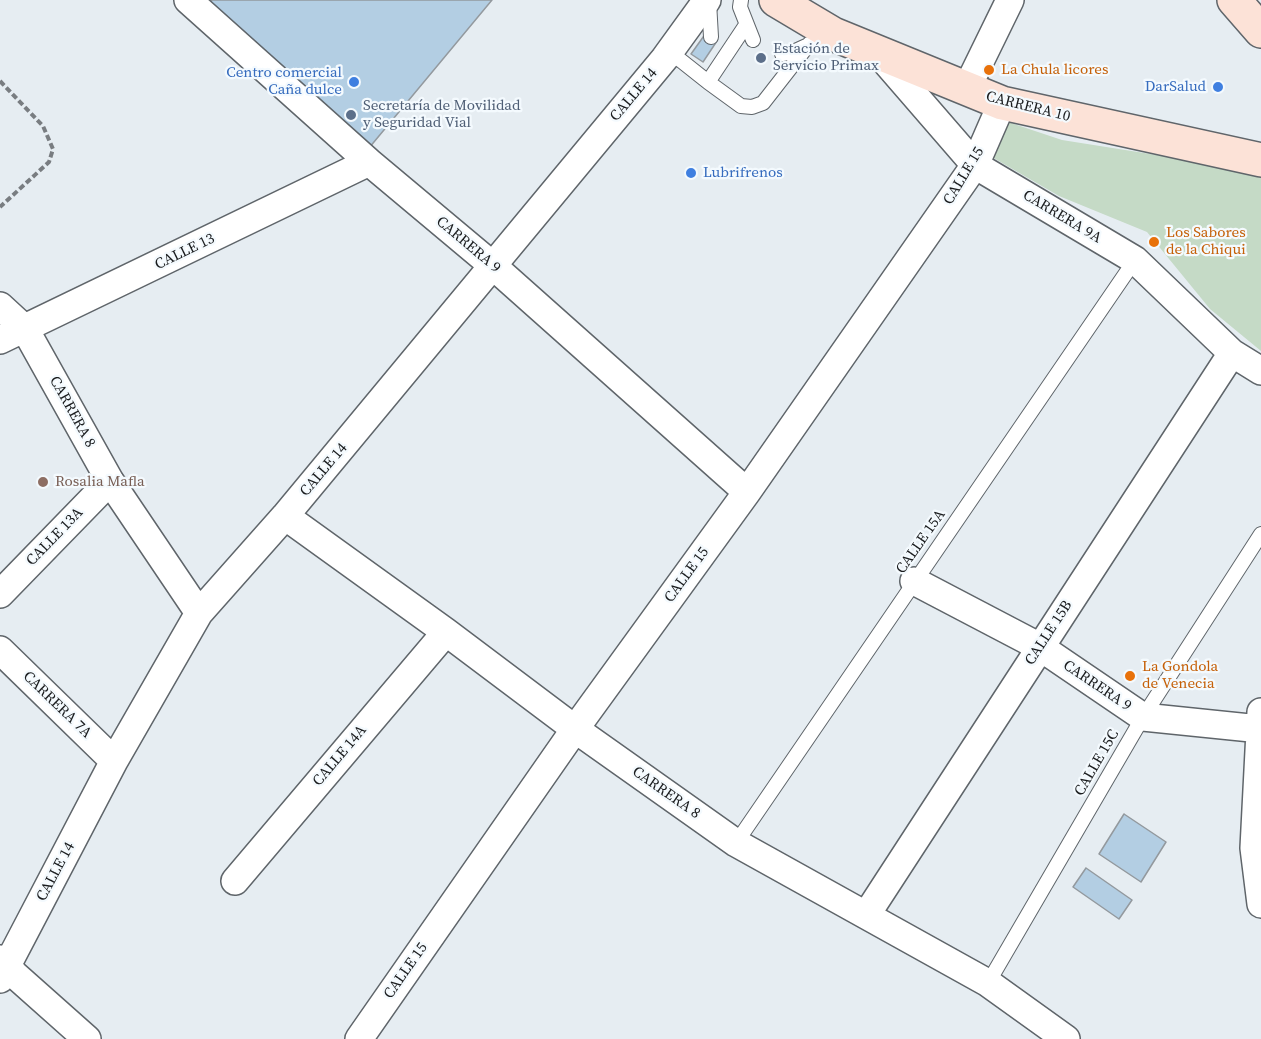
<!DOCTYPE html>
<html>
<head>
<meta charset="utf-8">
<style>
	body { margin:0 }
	canvas { display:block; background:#e6edf2 }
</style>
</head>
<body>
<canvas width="1261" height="1039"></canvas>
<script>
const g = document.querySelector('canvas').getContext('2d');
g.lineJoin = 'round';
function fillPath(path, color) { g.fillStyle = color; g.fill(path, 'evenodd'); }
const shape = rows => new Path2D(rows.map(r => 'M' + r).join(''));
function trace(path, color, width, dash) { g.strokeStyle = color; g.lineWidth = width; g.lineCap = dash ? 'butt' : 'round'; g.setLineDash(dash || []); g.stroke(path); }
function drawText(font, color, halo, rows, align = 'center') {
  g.font = font + ' "Source Serif 4",serif'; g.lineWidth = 4.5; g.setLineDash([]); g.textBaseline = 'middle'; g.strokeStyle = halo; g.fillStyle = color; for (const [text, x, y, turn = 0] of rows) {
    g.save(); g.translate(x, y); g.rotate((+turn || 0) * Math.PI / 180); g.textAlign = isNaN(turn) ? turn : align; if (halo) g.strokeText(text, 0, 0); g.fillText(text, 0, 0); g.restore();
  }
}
const green = shape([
	[1005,121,1062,140,1163,156,1214,162,1261,172,1261,351,1210,309,1147,232,1059,196,985,153]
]);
const building = shape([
	[212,0,492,0,364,154,204,9,212,0],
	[706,33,717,41,703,62,691,54,706,33],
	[1124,814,1166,842,1141,882,1099,854,1124,814],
	[1086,868,1132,900,1119,919,1073,887,1086,868]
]);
const path = shape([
	[0,81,43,126,53,149,49,162,0,207]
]);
const service = shape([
	[741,0,740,7,753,40],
	[709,2,711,37],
	[746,25,708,82,741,106,752,107,763,103,809,44],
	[782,54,793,52,806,46],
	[679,59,708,82],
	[736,843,1135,260],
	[988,983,1143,717,1261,534]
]);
const minor = shape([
	[188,0,369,162,492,265,747,492],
	[878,53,975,165,1135,260,1232,353,1261,371],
	[966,90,1010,0],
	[0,306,25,329,110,481,199,613],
	[0,340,369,162],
	[285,516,446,632,575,729,736,843,988,983,1066,1039],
	[914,581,1040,647,1143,717,1261,729],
	[0,594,110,481],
	[0,650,114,761],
	[1261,712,1254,848,1261,904],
	[235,881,446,632],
	[867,914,1232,353],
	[0,959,15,975,87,1039],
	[0,979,114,761,199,613,285,516,665,58,707,0],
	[359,1039,575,729,747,492,975,165,1002,103]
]);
const secondary = shape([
	[776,0,833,34,1002,103,1261,160],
	[1234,0,1261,31]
]);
const markers = [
	[761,58,6,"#5c6f8a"],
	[989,70,6,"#e8710a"],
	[354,82,6,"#3f7fe0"],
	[1218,87,6,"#3f7fe0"],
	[351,115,6,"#5c6f8a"],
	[691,173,6,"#3f7fe0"],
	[1154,242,6,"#e8710a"],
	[43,482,6,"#8d6e63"],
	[1130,676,6,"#e8710a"]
];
const serviceNames = [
	["Estación de",773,49],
	["Servicio Primax",773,66],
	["Secretaría de Movilidad",363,106],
	["y Seguridad Vial",363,123]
];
const foodNames = [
	["La Chula licores",1001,70],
	["Los Sabores",1166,233],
	["de la Chiqui",1166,250],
	["La Gondola",1142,667],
	["de Venecia",1142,684]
];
const shopNames = [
	["Centro comercial",342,73],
	["Caña dulce",342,90],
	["DarSalud",1206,87],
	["Lubrifrenos",703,173,"left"]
];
const streetNames = [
	["CALLE 14",634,95,-50],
	["CARRERA 10",1028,107,14],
	["CALLE 15",964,176,-59],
	["CARRERA 9A",1062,217,31],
	["CARRERA 9",468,245,40],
	["CALLE 13",185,252,-26],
	["CARRERA 8",72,412,61],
	["CALLE 14",324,470,-50],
	["CALLE 13A",55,537,-46],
	["CALLE 15A",921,542,-55],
	["CALLE 15",687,575,-54],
	["CALLE 15B",1049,633,-57],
	["CARRERA 9",1097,686,34],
	["CARRERA 7A",57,705,44],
	["CALLE 14A",340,756,-50],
	["CALLE 15C",1097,763,-60],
	["CARRERA 8",666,793,35],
	["CALLE 14",56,872,-62],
	["CALLE 15",406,971,-55]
];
const educationNames = [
	["Rosalia Mafla",55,482]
];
fillPath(green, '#c5dac6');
fillPath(building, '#b3cee3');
trace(building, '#93999e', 1.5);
trace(service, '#5f656a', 16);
trace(minor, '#5f656a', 30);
trace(secondary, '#5f656a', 36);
trace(path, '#797d81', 4, [6, 3]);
trace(service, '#fff', 14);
trace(minor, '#fff', 27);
trace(secondary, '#fce2d7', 33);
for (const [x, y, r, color] of markers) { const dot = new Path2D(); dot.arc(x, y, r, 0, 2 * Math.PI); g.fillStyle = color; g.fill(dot); trace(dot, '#f4fafe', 2); }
drawText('15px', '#4e5e75', '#f4fafe', serviceNames, 'left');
drawText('15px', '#c56008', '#f4fafe', foodNames, 'left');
drawText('15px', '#366cbe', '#f4fafe', shopNames, 'right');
drawText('15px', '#1a1c1e', '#f4fafe', streetNames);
drawText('15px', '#785e54', '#f4fafe', educationNames, 'left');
</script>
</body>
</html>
